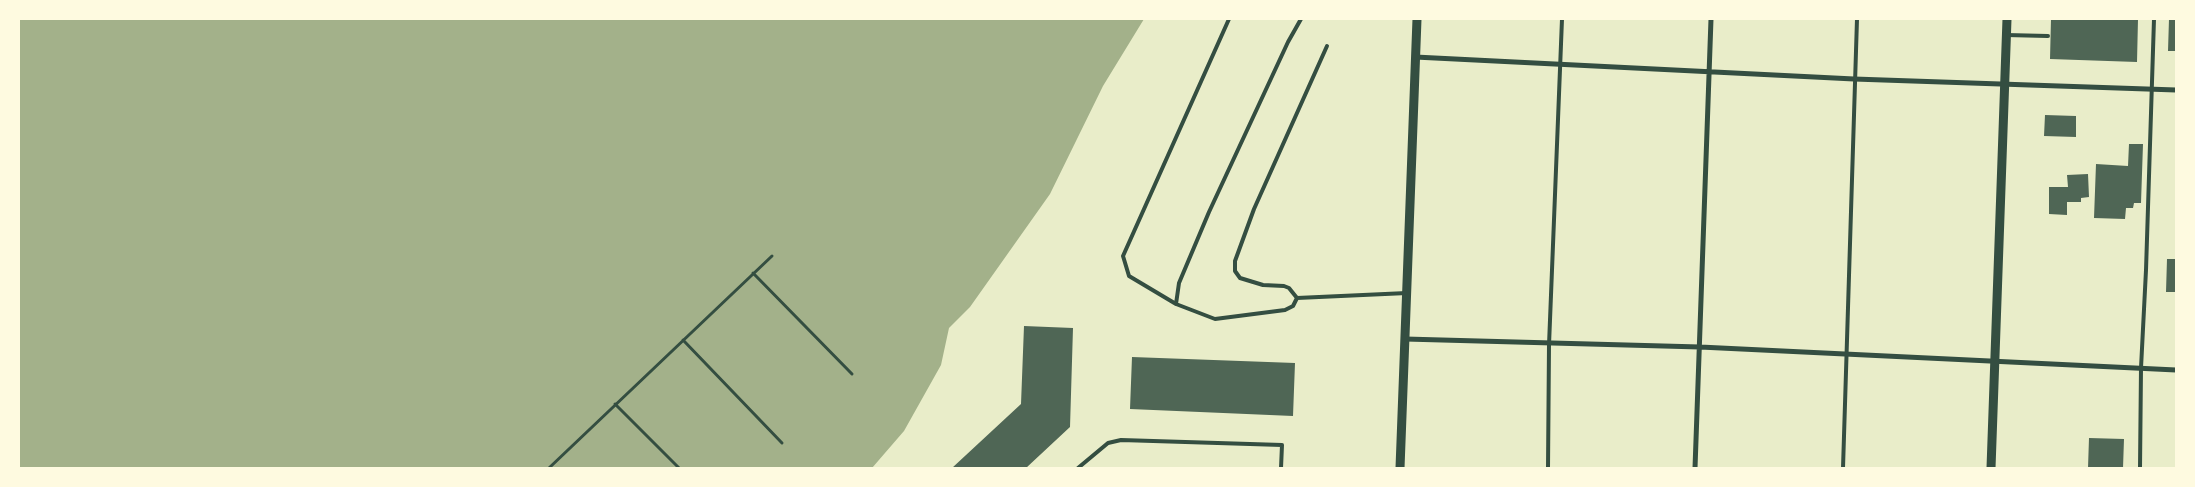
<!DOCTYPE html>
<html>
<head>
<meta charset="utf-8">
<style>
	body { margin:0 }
	#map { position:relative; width:2195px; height:487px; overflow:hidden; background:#e9edc9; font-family:"Titillium Web",sans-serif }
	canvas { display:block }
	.frame { position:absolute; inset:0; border:20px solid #fefae0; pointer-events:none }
</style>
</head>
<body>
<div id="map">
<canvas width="2195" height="487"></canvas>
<div class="frame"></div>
</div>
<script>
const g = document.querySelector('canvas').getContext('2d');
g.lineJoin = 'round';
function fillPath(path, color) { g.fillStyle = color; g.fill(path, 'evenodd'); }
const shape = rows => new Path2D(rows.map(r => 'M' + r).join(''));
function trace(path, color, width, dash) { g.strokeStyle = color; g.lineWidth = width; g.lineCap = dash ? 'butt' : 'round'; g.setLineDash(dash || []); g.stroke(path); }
const water = shape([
	[19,19,1144,19,1103,86,1050,194,970,307,949,328,941,365,904,431,872,468,19,468]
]);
const building = shape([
	[2051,19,2138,19,2137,62,2050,59],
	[2169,19,2176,19,2176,51,2168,51],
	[2045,115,2076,116,2076,137,2044,136],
	[2129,144,2143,144,2141,203,2134,203,2133,208,2126,208,2125,219,2094,218,2096,164,2128,166],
	[2088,174,2089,197,2081,198,2081,202,2067,202,2067,215,2049,214,2049,187,2068,187,2067,175],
	[2167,259,2176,259,2176,292,2166,292],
	[1024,326,1073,328,1070,427,1026,468,952,468,1021,404],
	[1132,357,1295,363,1293,416,1130,409],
	[2089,438,2124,439,2123,468,2088,468]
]);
const path = shape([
	[753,273,852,374],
	[683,340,782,443],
	[615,404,679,468],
	[549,468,772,256]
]);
const service = shape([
	[1301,19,1288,42,1209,212,1179,283,1176,304,1215,319,1285,310,1293,306,1297,298,1407,293],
	[2006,35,2048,36],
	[1297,298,1289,288,1284,286,1263,285,1240,278,1235,271,1235,261,1254,209,1327,46],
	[1176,304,1129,276,1123,256,1229,19],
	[1078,468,1108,443,1121,440,1282,445,1281,468],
	[1548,468,1549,345,1562,19],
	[1843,468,1857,19],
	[2140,468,2141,368,2146,270,2154,19]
]);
const minor = shape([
	[1415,57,1854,79,2176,90],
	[1405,339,1700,347,2176,370],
	[1695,468,1711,19]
]);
const tertiary = shape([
	[1400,468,1417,19],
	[1991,468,2007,19]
]);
fillPath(water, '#a3b18a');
fillPath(building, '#4f6655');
trace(path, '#344e41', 3);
trace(service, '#344e41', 4);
trace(minor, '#344e41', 5);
trace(tertiary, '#344e41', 9);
</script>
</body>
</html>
